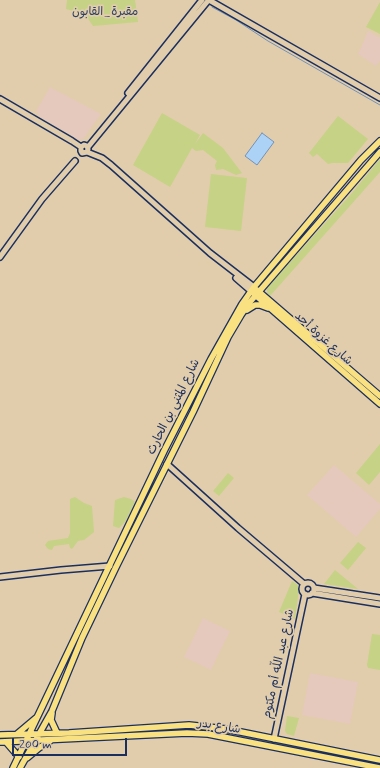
<!DOCTYPE html>
<html>
<head>
<meta charset="utf-8">
<style>
	body { margin:0 }
	#map { position:relative; width:380px; height:768px; overflow:hidden; background:#e1cdab; font-family:Mynerve,sans-serif }
	canvas { display:block }
	.scale { position:absolute; left:12px; top:738px; width:115px; height:18px; box-sizing:border-box; border:2px solid #1b2f5e; border-top:0; padding-left:5px; font-size:12px; line-height:14px; white-space:nowrap; color:#1b2f5e; -webkit-text-stroke:3px #e1cdab; paint-order:stroke }
</style>
</head>
<body>
<div id="map">
<canvas width="380" height="768"></canvas>
<div class="scale">200 m</div>
</div>
<script>
const g = document.querySelector('canvas').getContext('2d');
g.lineJoin = 'round';
function fillPath(path, color) { g.fillStyle = color; g.fill(path, 'evenodd'); }
const shape = rows => new Path2D(rows.map(r => 'M' + r).join(''));
function trace(path, color, width, dash) { g.strokeStyle = color; g.lineWidth = width; g.lineCap = dash ? 'butt' : 'round'; g.setLineDash(dash || []); g.stroke(path); }
function drawText(font, color, halo, rows, align = 'center') {
  g.font = font + ' Mynerve,"Playpen Sans Arabic",sans-serif'; g.lineWidth = 3.5; g.setLineDash([]); g.textBaseline = 'middle'; g.strokeStyle = halo; g.fillStyle = color; for (const [text, x, y, turn = 0] of rows) {
    g.save(); g.translate(x, y); g.rotate((+turn || 0) * Math.PI / 180); g.textAlign = isNaN(turn) ? turn : align; if (halo) g.strokeText(text, 0, 0); g.fillText(text, 0, 0); g.restore();
  }
}
const built = shape([
	[368,31,380,38,380,61,376,66,358,54],
	[50,87,101,114,83,139,79,140,40,117,36,111],
	[334,465,380,504,380,509,356,537,307,495],
	[203,618,230,631,211,670,184,657],
	[310,673,358,682,350,724,302,715]
]);
const green = shape([
	[67,0,135,0,138,22,93,26,85,14,66,9],
	[380,2,380,34,366,27],
	[162,113,200,135,195,144,203,133,223,148,242,173,236,175,223,169,216,170,215,165,217,161,203,150,196,151,192,148,170,187,133,165],
	[338,116,368,139,348,163,332,163,328,164,317,154,313,157,309,153],
	[380,159,380,172,270,296,267,293,267,288,351,194],
	[211,174,247,178,241,231,205,227],
	[380,444,380,472,369,485,356,473],
	[228,473,234,478,219,496,213,491],
	[75,497,84,503,92,506,94,532,84,540,78,541,72,549,70,548,69,544,54,546,52,550,48,549,45,545,48,541,68,538,70,533,70,499],
	[124,497,131,499,135,502,125,522,119,528,113,526,115,500],
	[358,542,366,548,348,570,340,563],
	[335,570,358,589,324,584],
	[292,581,298,585,299,589,295,619,279,612],
	[372,634,380,635,380,670,368,668,367,665],
	[287,716,299,718,294,736,287,734,285,731]
]);
const water = shape([
	[262,133,274,142,257,165,245,156,262,133]
]);
const stream = shape([
	[212,7,236,20,268,41,380,105]
]);
const secondary = shape([
	[209,0,380,98],
	[128,93,202,0],
	[0,99,72,141,81,147,81,151,82,153,87,152,88,149,87,146,84,145,81,147],
	[88,147,207,2],
	[87,152,102,158,111,165,210,253,254,287],
	[0,257,42,199,75,161],
	[236,278,251,291],
	[167,464,238,528,304,584],
	[0,577,61,570,110,566],
	'302 589a6 6 0 1 1 12 0a6 6 0 1 1-12 0Z',
	[314,588,380,598],
	[312,593,380,604],
	[274,739,305,594]
]);
const primary = shape([
	[257,290,380,396],
	[254,294,380,404],
	[247,310,255,305,260,305,268,308],
	[52,713,51,720,57,733],
	[17,734,36,718],
	[0,735,69,733,189,725,226,729,380,760],
	[0,742,187,733,208,734,380,768],
	[6,742,19,757],
	[27,758,39,748,50,741],
	[13,768,164,451,211,359,242,304,254,287,361,160,380,141],
	[20,768,52,711,82,638,116,567,193,412,228,337,241,315,250,302,380,152]
]);
const parkNames = [
	["مقبرة_القابون",105,12]
];
const streetNames = [
	["شارع غزوة أحد",323,339,42],
	["شارع المثنى بن الحارث",174,407,-64],
	["شارع عبد اللّه أم مكتوم",279,664,-78],
	["شارع بدر",219,727,9]
];
fillPath(built, '#e4c9bc');
fillPath(green, '#c6d286');
fillPath(water, '#acd3f6');
trace(water, '#7291b9', 1);
trace(stream, '#7291b9', 1);
trace(secondary, '#1b2f5e', 8);
trace(primary, '#1b2f5e', 8);
trace(secondary, '#e1cdab', 5);
trace(primary, '#f9e181', 5.5);
drawText('12px', '#2c3f62', '#e1cdab', parkNames);
drawText('12px', '#1b2f5e', '#e1cdab', streetNames);
</script>
</body>
</html>
